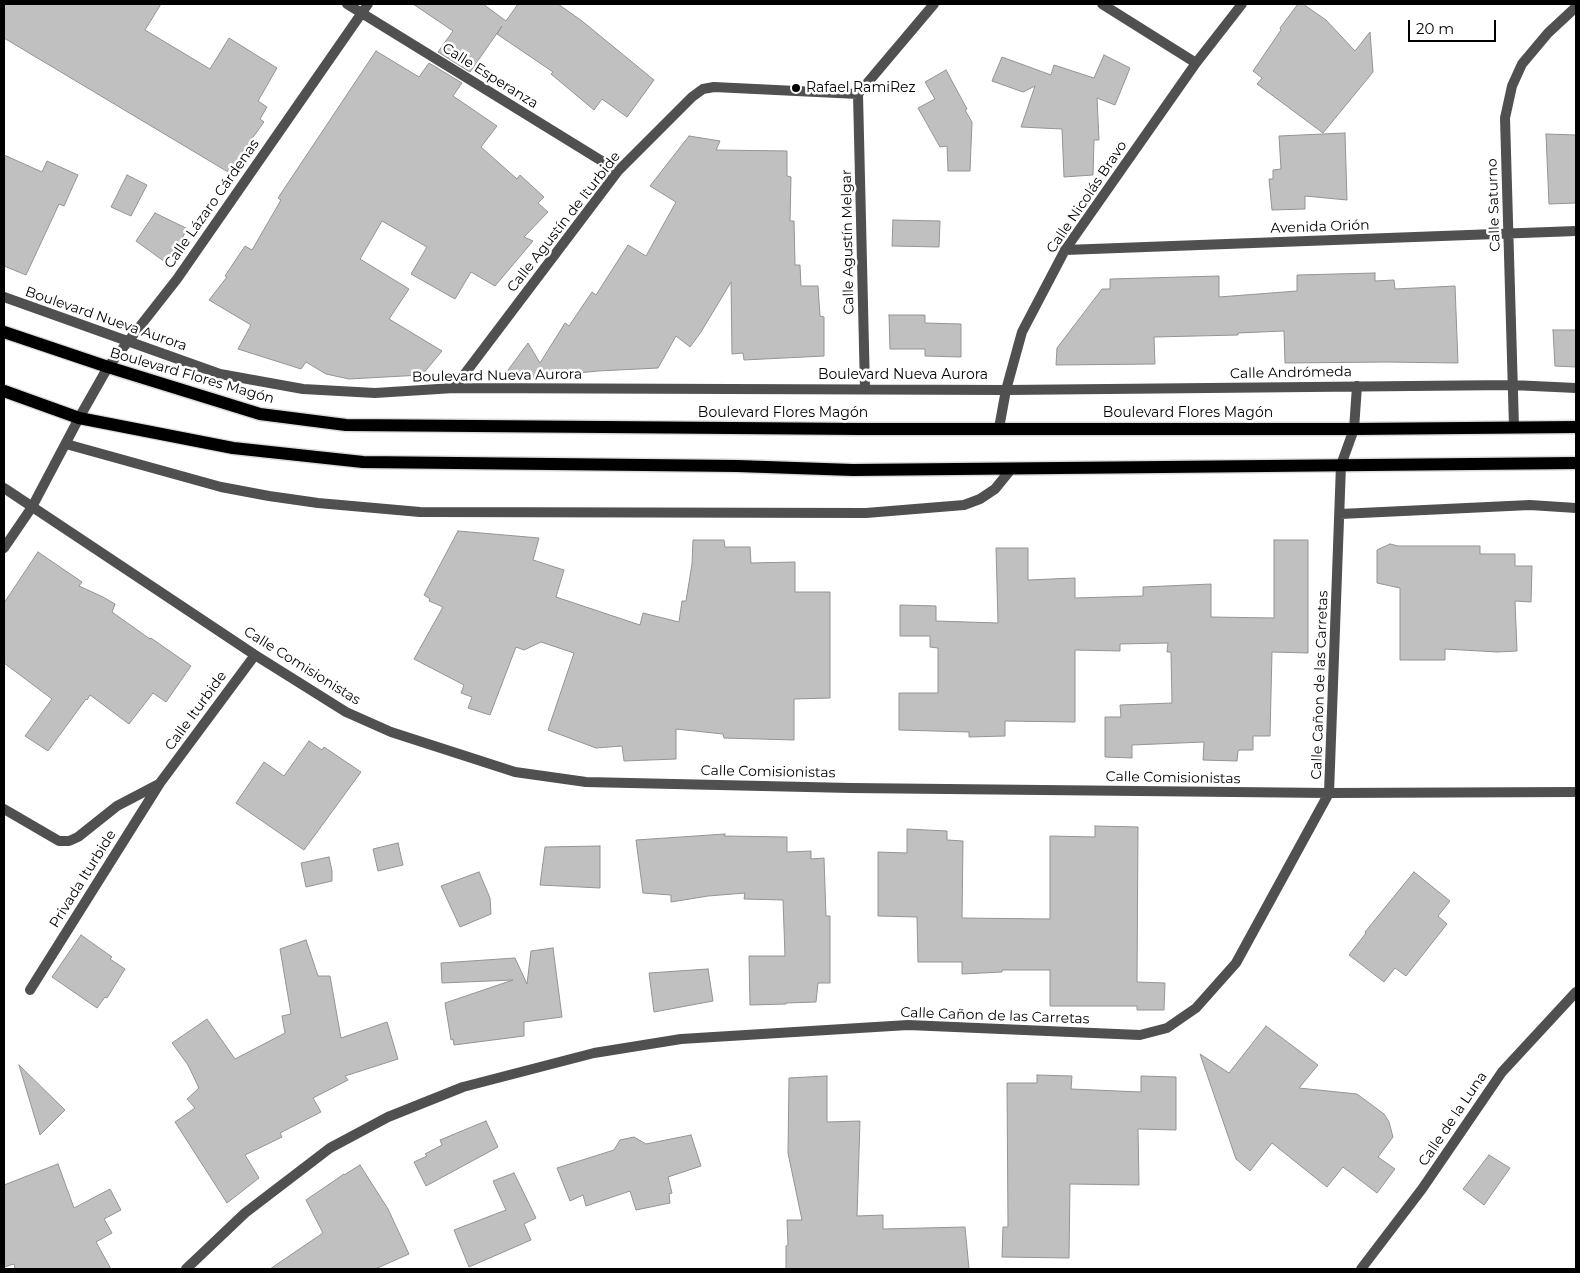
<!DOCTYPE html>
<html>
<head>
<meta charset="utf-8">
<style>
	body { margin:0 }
	#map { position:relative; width:1580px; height:1273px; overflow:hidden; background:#fff; font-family:Montserrat,sans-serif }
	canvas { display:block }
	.frame { position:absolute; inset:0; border:5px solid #000; pointer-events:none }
	.scale { position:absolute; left:1408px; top:20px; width:88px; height:22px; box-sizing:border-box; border:2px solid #000; border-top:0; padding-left:6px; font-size:15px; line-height:18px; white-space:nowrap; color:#000; -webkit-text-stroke:4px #fff; paint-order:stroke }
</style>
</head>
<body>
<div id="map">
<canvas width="1580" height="1273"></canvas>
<div class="frame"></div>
<div class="scale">20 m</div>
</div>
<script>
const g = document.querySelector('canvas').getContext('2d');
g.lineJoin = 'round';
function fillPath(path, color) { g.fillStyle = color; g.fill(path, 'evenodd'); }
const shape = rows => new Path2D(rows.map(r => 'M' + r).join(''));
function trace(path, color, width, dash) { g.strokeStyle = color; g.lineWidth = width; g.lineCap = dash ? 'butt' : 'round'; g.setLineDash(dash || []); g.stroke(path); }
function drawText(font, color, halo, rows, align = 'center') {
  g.font = font + ' Montserrat,sans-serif'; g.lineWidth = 5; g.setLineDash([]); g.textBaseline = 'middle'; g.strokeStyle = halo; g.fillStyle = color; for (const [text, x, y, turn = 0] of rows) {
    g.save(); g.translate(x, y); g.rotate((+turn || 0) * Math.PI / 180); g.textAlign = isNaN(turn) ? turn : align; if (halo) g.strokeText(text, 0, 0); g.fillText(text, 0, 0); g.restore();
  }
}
const building = shape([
	[4,4,161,4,145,30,210,69,229,38,277,68,258,101,267,107,260,119,264,122,228,172,4,38,4,4],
	[413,4,483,4,506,21,518,4,558,4,582,21,654,80,627,117,602,99,594,110,551,74,553,72,497,34,502,26,470,72,438,52,453,31,413,4],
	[1298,4,1303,4,1326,20,1355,51,1370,32,1373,72,1323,133,1257,84,1262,78,1253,71,1281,30,1280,28,1298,4],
	[376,51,419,77,429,63,462,83,453,96,497,126,481,147,517,179,520,175,544,197,538,203,548,212,524,237,533,241,495,286,471,272,455,299,411,274,427,247,382,221,360,259,409,289,389,319,442,351,422,375,349,379,326,374,306,362,301,369,238,349,251,325,209,300,227,277,225,276,245,246,252,250,281,200,278,198,376,51],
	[1104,55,1130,68,1115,105,1097,98,1099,140,1094,140,1093,175,1064,177,1062,129,1021,127,1035,86,1023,92,992,81,1002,57,1051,75,1054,65,1094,78,1104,55],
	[946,70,967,109,965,110,972,122,970,171,948,171,947,146,940,147,918,108,935,99,925,82,946,70],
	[1345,133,1347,200,1305,196,1305,209,1272,210,1269,179,1273,179,1273,170,1281,169,1279,136,1345,133],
	[1546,134,1576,135,1576,203,1549,204,1546,134],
	[689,136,720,141,716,150,787,151,787,176,791,177,790,221,794,221,795,265,800,265,801,286,818,286,820,316,824,317,824,356,744,360,743,353,732,354,731,282,701,332,690,347,676,336,658,368,598,371,500,381,528,343,540,363,565,323,569,326,592,292,596,295,628,245,646,256,676,202,650,186,689,136],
	[4,155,42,172,47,161,78,175,64,206,59,204,26,275,4,266,4,155],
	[127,175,147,185,131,216,111,207,127,175],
	[155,213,188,229,165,262,136,241,155,213],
	[893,220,940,221,939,247,892,246,893,220],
	[1375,273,1375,281,1394,280,1395,289,1455,286,1458,363,1387,362,1285,363,1284,331,1238,333,1238,335,1154,337,1155,364,1056,365,1057,348,1102,289,1110,289,1110,279,1219,276,1219,297,1297,291,1297,275,1375,273],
	[889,315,925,315,925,323,961,324,961,357,925,356,925,349,890,349,889,315],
	[1553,330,1576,330,1576,367,1555,366,1553,330],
	[458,531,539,538,533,560,564,570,556,597,640,625,643,613,679,622,682,601,686,601,692,564,693,540,724,540,725,547,750,547,751,563,795,562,795,592,830,592,830,698,794,699,794,740,724,738,723,734,676,729,676,759,624,761,622,746,596,748,548,730,574,653,541,642,524,650,516,647,490,715,468,708,472,697,461,693,464,685,414,659,443,607,429,601,430,599,424,595,458,531],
	[1274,540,1308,540,1308,653,1272,652,1270,736,1253,736,1253,750,1240,750,1238,751,1237,761,1203,760,1204,742,1132,745,1132,758,1105,757,1105,717,1121,717,1120,705,1172,703,1171,652,1167,652,1168,643,1120,644,1120,651,1075,650,1075,722,1005,721,1005,736,969,737,969,732,899,730,899,693,938,693,938,648,930,647,930,636,900,636,900,605,936,606,936,621,998,623,996,548,1028,548,1028,580,1075,578,1075,598,1143,596,1143,587,1211,584,1211,617,1274,618,1274,540],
	[1390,544,1398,546,1480,546,1480,554,1515,554,1515,566,1532,566,1531,602,1515,601,1517,651,1497,652,1445,649,1445,660,1400,660,1400,588,1377,583,1377,550,1390,544],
	[38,552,82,582,79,586,103,597,115,604,112,612,150,639,151,638,191,666,166,702,153,693,129,724,90,695,87,700,86,699,48,751,25,736,52,699,4,663,4,603,38,552],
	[309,741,322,750,324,747,361,772,304,850,236,803,264,762,284,776,309,741],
	[1095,826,1138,827,1137,982,1165,983,1164,1010,1137,1010,1137,1006,1050,1006,1050,970,1002,970,1002,972,962,974,962,962,918,962,917,917,878,916,878,852,907,853,907,829,947,831,947,840,963,841,962,918,1050,919,1050,836,1095,837,1095,826],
	[725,834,724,836,787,837,787,852,811,851,811,859,824,858,826,916,830,916,830,983,818,983,816,1002,786,1003,786,1004,750,1005,749,956,785,956,783,900,744,899,745,893,708,896,671,902,671,895,643,893,636,840,725,834],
	[398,843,403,865,378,871,373,849,398,843],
	[600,846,600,888,540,885,545,847,600,846],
	[329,857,332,871,332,881,306,887,301,863,329,857],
	[479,872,490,898,491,914,460,927,441,886,479,872],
	[1414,872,1450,901,1438,916,1447,924,1406,976,1395,968,1384,982,1349,955,1366,933,1365,932,1414,872],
	[81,935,112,957,110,959,125,969,107,998,105,997,97,1008,52,977,81,935],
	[306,940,318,976,330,976,341,1038,387,1022,398,1059,345,1076,348,1080,313,1098,321,1112,280,1133,282,1137,245,1155,259,1178,227,1203,175,1122,195,1108,187,1099,199,1088,188,1065,172,1043,207,1019,235,1059,285,1033,282,1016,291,1014,280,949,306,940],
	[553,948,562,1017,524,1022,524,1036,454,1045,453,1039,451,1040,445,1003,513,980,442,983,441,963,515,958,527,984,531,951,553,948],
	[708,969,713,1001,654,1012,649,973,708,969],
	[1266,1026,1318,1065,1299,1088,1357,1094,1384,1114,1389,1122,1393,1137,1378,1157,1395,1169,1377,1193,1343,1167,1327,1187,1272,1143,1250,1171,1236,1159,1200,1054,1229,1073,1266,1026],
	[19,1065,65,1110,40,1135,19,1065],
	[1037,1075,1072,1076,1071,1089,1141,1092,1141,1076,1176,1077,1176,1130,1138,1129,1139,1185,1070,1184,1069,1258,1002,1257,1003,1227,1008,1227,1007,1083,1037,1083,1037,1075],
	[827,1076,827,1122,860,1121,857,1216,883,1215,883,1229,965,1227,969,1269,786,1269,786,1246,788,1245,787,1220,802,1220,788,1153,789,1078,827,1076],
	[486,1121,498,1147,426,1186,414,1162,427,1156,425,1154,442,1145,440,1140,486,1121],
	[691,1135,701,1166,668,1177,672,1193,669,1194,670,1203,636,1210,630,1191,586,1206,583,1195,570,1201,557,1168,614,1150,620,1140,634,1137,646,1144,691,1135],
	[1489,1155,1510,1168,1484,1205,1463,1189,1489,1155],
	[58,1164,74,1208,110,1189,121,1210,104,1219,112,1233,96,1242,111,1269,15,1269,14,1264,4,1267,4,1185,58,1164],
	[360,1165,388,1209,409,1254,375,1269,270,1269,323,1233,306,1200,344,1174,344,1175,360,1165],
	[514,1173,536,1218,524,1224,531,1240,469,1267,454,1230,506,1210,493,1181,514,1173]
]);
const street = shape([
	[347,4,618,171],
	[1102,4,1196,63],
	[858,94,865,389],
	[858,94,934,4],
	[1065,250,1576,231],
	[4,297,220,374,303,389,375,393,454,388,1006,390,1512,385,1576,388],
	[454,388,618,171,692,97,703,89,714,87,858,94],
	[1514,427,1505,118,1512,86,1522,64,1548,33,1576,7],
	[999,428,1006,390,1022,332,1065,250,1196,63,1242,4],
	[66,444,221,487,269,496,318,503,420,512,866,513,964,505,980,499,995,489,1012,468],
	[4,488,255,655,346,712,391,732,515,772,586,782,851,788,1329,793,1576,792],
	[1340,514,1530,505,1576,508],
	[4,548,32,507,79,418,108,367,177,279,368,4],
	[4,809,59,841,69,841,78,837,117,806,159,784],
	[30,990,160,783,255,655],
	[186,1269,245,1213,330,1148,388,1117,463,1087,594,1053,681,1039,908,1025,1140,1035,1167,1028,1196,1008,1236,963,1329,793,1341,465,1354,429,1357,386],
	[1361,1269,1422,1189,1502,1072,1576,992]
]);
const primary = shape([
	[4,332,108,367,260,414,346,425,860,429,1354,429,1576,427],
	[4,391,79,418,233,448,363,462,737,466,853,470,1576,463]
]);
const markers = [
	[796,88,5,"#000"]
];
const streetNames = [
	["Calle Esperanza",490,76,32],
	["Calle Nicolás Bravo",1087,197,-56],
	["Calle Lázaro Cárdenas",212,204,-55],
	["Calle Saturno",1494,205,-92],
	["Calle Agustín de Iturbide",564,222,-52],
	["Avenida Orión",1320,227,-2],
	["Calle Agustín Melgar",848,242,-91],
	["Boulevard Nueva Aurora",106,319,19],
	["Calle Andrómeda",1291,373,-1],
	["Boulevard Nueva Aurora",903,375],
	["Boulevard Flores Magón",192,376,16],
	["Boulevard Nueva Aurora",497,376,-1],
	["Boulevard Flores Magón",783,413],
	["Boulevard Flores Magón",1188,413],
	["Calle Comisionistas",302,666,32],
	["Calle Cañon de las Carretas",1320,685,-88],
	["Calle Iturbide",196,711,-54],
	["Calle Comisionistas",768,772,1],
	["Calle Comisionistas",1173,778,1],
	["Privada Iturbide",83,879,-58],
	["Calle Cañon de las Carretas",995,1016,2],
	["Calle de la Luna",1453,1119,-56]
];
const poiNames = [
	["Rafael RamiRez",806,88]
];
fillPath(building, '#c0c0c0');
trace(building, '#949494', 1);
trace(primary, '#dbdbdb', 15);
trace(street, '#505050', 10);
trace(primary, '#000', 12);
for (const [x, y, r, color] of markers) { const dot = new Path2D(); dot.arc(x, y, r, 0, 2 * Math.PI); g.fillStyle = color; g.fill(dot); trace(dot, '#fff', 2); }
drawText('14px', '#000', '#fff', streetNames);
drawText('14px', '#000', '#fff', poiNames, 'left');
</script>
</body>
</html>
